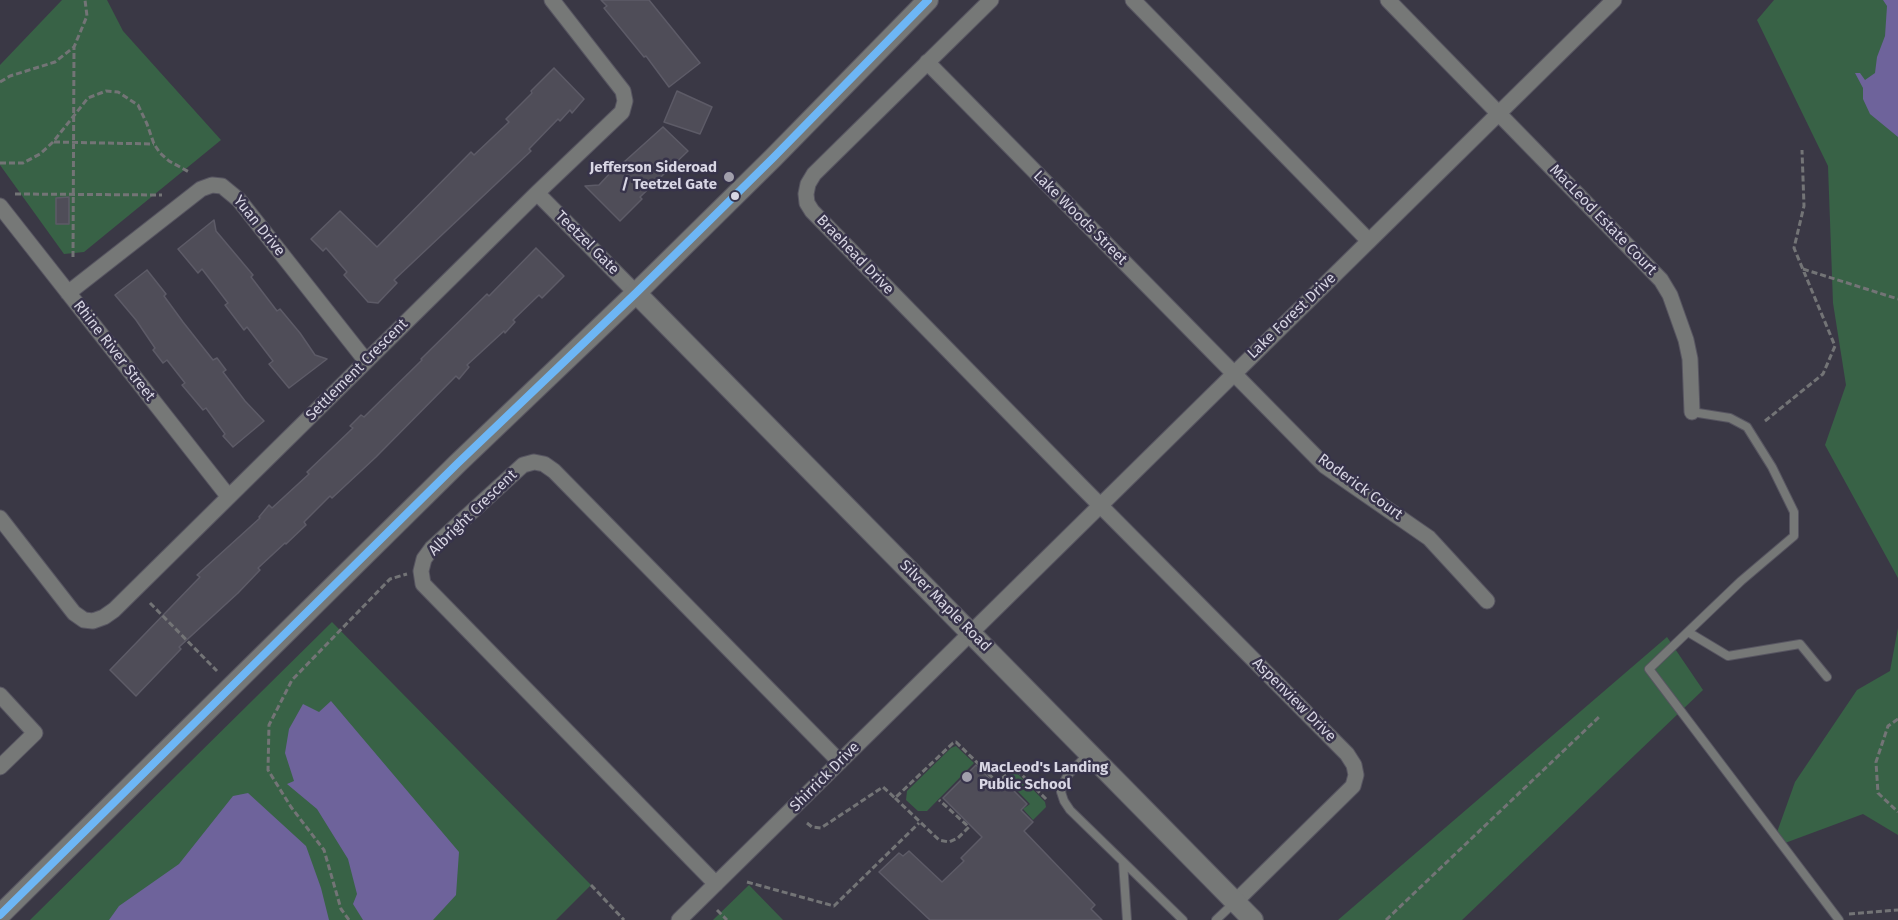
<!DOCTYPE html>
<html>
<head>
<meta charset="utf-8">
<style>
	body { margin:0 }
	canvas { display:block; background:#3a3845 }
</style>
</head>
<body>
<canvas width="1898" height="920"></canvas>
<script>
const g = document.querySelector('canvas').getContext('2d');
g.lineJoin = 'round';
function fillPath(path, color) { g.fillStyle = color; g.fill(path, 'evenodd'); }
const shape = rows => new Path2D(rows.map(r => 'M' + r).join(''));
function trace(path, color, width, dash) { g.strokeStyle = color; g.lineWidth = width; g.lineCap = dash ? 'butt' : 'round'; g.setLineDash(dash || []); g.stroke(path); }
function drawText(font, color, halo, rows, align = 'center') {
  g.font = font + ' "Fira Sans",sans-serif'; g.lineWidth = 5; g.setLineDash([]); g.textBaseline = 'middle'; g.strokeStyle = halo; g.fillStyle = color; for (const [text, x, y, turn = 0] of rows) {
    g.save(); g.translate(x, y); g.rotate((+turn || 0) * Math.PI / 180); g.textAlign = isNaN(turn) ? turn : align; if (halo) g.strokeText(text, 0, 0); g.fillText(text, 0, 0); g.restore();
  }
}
const green = shape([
	[62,0,107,0,123,31,221,140,84,252,64,254,0,165,0,65],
	[1774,0,1898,0,1898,578,1825,445,1846,385,1833,303,1828,166,1757,20],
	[332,622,591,885,556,920,30,920],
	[1898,628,1898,835,1863,814,1785,843,1776,835,1795,782,1857,690,1890,671],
	[1667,637,1703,690,1462,920,1338,920],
	[956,746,974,763,927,811,918,811,906,800,907,791,951,748],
	[1012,773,1017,773,1045,802,1046,807,1033,820,1023,809,1030,804,1005,778],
	[749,885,783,920,713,920]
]);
const water = shape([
	[1883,0,1898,0,1898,137,1870,114,1863,99,1863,88,1855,73,1860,73,1865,80,1875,73,1877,57,1885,36,1887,6],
	[331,701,459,852,456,895,433,920,363,920,353,904,357,894,348,859,317,809,287,784,294,781,285,753,289,729,303,704,319,712],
	[248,793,306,846,321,888,329,920,109,920,119,906,179,864,233,796]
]);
const building = shape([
	[601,0,649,0,700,63,669,87,646,56,644,57,604,8,607,6,601,0],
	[554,68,584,99,572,113,570,110,560,121,558,119,529,149,531,151,394,280,397,283,378,303,368,302,344,275,347,272,326,248,323,251,311,239,340,211,377,247,471,152,474,155,509,122,506,119,532,93,531,91,554,68],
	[677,91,712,107,700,134,664,122,677,91],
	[663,127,688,151,640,197,642,199,620,221,585,186,599,185,613,170,614,171,663,127],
	[69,197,69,224,56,224,56,198,69,197],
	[214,220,216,231,253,275,251,277,277,311,280,309,300,333,315,355,327,359,289,388,269,364,273,361,247,327,244,330,225,305,228,303,202,269,198,273,178,249,214,220],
	[536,248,564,276,542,298,539,295,513,320,515,322,505,333,504,331,467,365,469,367,459,379,456,376,376,457,332,498,330,496,304,522,306,525,286,544,285,543,258,568,260,570,238,593,179,647,181,649,136,696,110,670,200,577,197,575,260,518,259,517,269,505,272,508,309,474,307,472,353,428,350,426,361,415,364,417,422,360,421,359,487,294,489,296,536,248],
	[147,270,166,294,164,296,183,322,213,360,217,358,226,370,223,372,245,401,264,421,233,447,223,436,225,434,206,408,203,410,182,385,185,383,167,360,163,363,153,350,155,348,136,320,115,295,147,270],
	[976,765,997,786,1003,780,1027,804,1021,810,1033,822,1024,831,1095,905,1091,909,1102,920,930,920,879,872,899,853,903,856,909,851,942,882,964,861,961,858,982,837,943,798,976,765]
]);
const path = shape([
	[0,82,10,76,55,62,74,47,87,16,85,0],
	[54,142,154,144],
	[0,163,23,163,40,154,53,142,88,98,106,91,118,92,138,105,147,124,154,144,160,153,169,161,189,172],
	[15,194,162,195],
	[73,257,74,47],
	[1803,269,1898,299],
	[1765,421,1823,374,1835,346,1794,248,1804,206,1802,150],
	[150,603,217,671],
	[1898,719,1888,726,1876,762,1878,793,1898,812],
	[895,798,939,840,949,842,958,838,969,827,939,800],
	[807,823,812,827,821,828,883,787,895,798,953,743,956,742,997,782,1014,769,1018,771,1047,800],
	[747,882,834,906,919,823],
	[591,885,624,920],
	[717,910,727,920],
	[1849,914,1898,910],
	[349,920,341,909,324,850,291,807,268,770,269,725,292,680,390,579,407,574],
	[1386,920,1599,717]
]);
const service = shape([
	[1692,412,1730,418,1747,427,1772,467,1794,512,1794,536,1741,581,1649,669,1839,920],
	[1688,632,1728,656,1800,644,1827,677],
	[1088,754,1067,776,1063,784,1061,792,1064,801,1070,810,1183,920],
	[1123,862,1127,920],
	[1216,920,1235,902]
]);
const minor = shape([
	[991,0,814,174,808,184,806,194,807,203,812,211,1080,485,1347,754,1354,765,1356,775,1353,786,1235,902],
	[1133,0,1369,241],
	[1388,0,1661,280,1670,295,1686,340,1690,359,1692,412],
	[927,62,1325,466,1429,538,1487,601],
	[537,193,636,293],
	[0,206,228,496],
	[68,293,201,189,212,185,222,186,239,200,366,361],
	[0,518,74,613,84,620,93,621,104,617,114,610,537,193,622,112,625,101,623,91,552,0],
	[0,695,35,733,0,767],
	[716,884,423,584,421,571,424,559,432,548,523,465,534,462,544,464,554,471,840,762],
	[679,920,1614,0]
]);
const tertiary = shape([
	[636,293,1253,920],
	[0,915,458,463,636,293,773,158,928,0]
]);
const bus1 = shape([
	[0,915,458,463,636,293,773,158,928,0]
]);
const markers = [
	[729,177,6,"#a19fac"],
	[735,196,5,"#d8d6e4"],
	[967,777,6,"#a19fac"]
];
const poiNames = [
	["Jefferson Sideroad",717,168],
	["/ Teetzel Gate",717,185],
	["MacLeod's Landing",979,768,"left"],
	["Public School",979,785,"left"]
];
const streetNames = [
	["Lake Woods Street",1080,218,45],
	["MacLeod Estate Court",1603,220,46],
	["Yuan Drive",259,226,51],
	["Teetzel Gate",587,243,45],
	["Braehead Drive",855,255,46],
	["Lake Forest Drive",1292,316,-44],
	["Rhine River Street",114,351,52],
	["Settlement Crescent",357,370,-45],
	["Roderick Court",1360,487,36],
	["Albright Crescent",473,513,-44],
	["Silver Maple Road",945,606,45],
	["Aspenview Drive",1294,700,45],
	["Shirrick Drive",825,777,-45]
];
fillPath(green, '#386246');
fillPath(water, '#6e639b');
fillPath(building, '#4f4d58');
trace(building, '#5d5b67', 1.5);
trace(service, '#575561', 10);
trace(minor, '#575561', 17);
trace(tertiary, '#575561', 22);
trace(path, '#737476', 3, [6, 3]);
trace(service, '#767877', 8);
trace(minor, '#767877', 15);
trace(tertiary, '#767877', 20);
trace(bus1, '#6db6f5', 8);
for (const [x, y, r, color] of markers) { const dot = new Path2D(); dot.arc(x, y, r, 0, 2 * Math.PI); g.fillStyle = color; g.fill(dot); trace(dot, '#37334a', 2); }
drawText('bold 15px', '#d8d6e4', '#37334a', poiNames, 'right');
drawText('15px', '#d8d6e4', '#37334a', streetNames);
</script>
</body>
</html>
